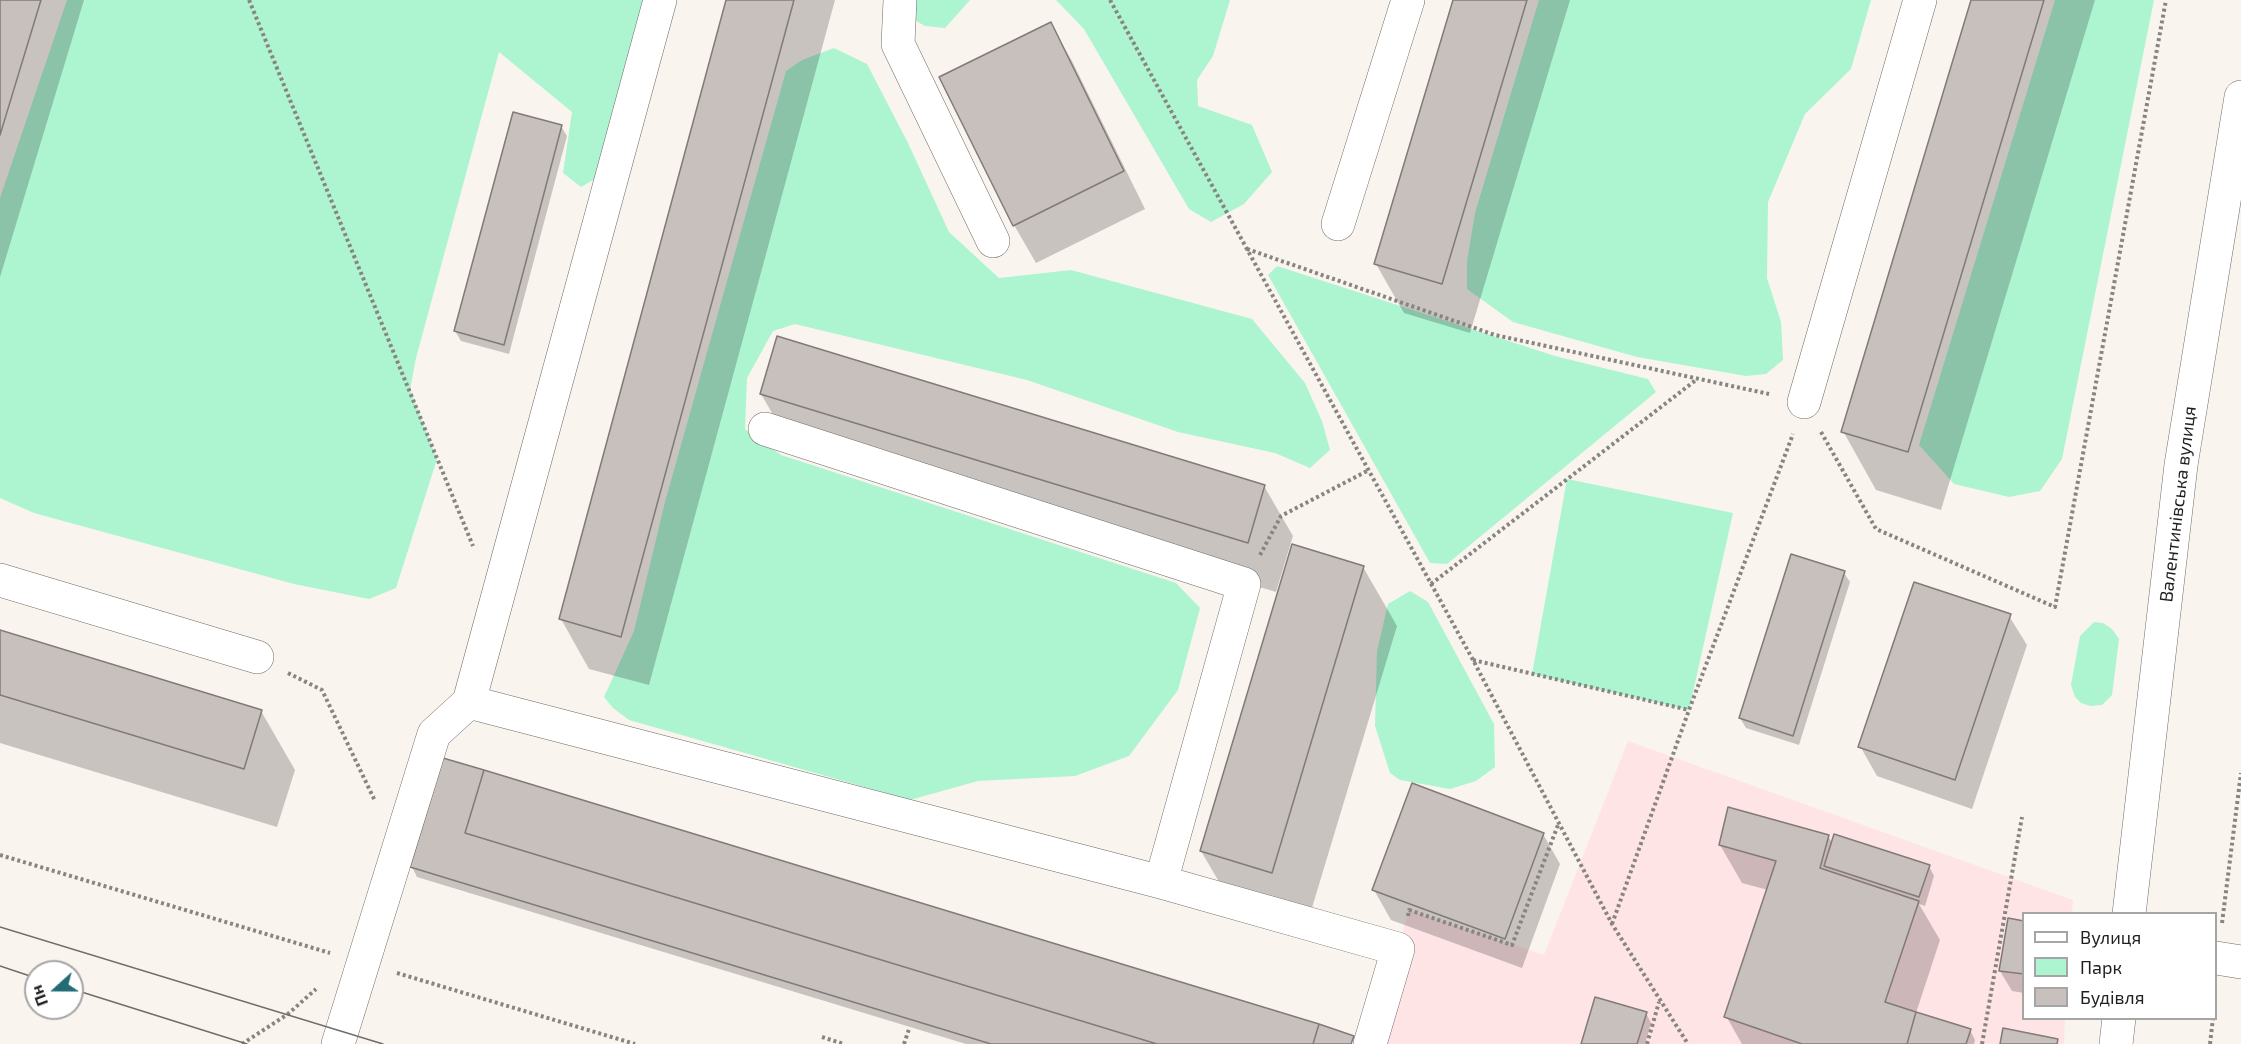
<!DOCTYPE html>
<html>
<head>
<meta charset="utf-8">
<style>
	body { margin:0 }
	#map { position:relative; width:2241px; height:1044px; overflow:hidden; background:#faf4ef; font-family:"Exo 2",sans-serif }
	canvas { display:block }
	.legend { position:absolute; left:2022px; top:912px; width:195px; height:108px; box-sizing:border-box; background:#fff; border:2px solid #a6a5a5; margin:0; padding:8px 10px; list-style:none; font-size:18px; color:#211f1e }
	.legend li { display:flex; align-items:center; gap:12px; height:30px }
	.legend b { width:30px; border:2px solid #a6a5a5 }
	.north { position:absolute; left:24px; top:960px; width:60px; height:60px; box-sizing:border-box; background:#fff; border:2px solid #a6a5a5; border-radius:50%; rotate:249deg; font-size:16px; font-weight:700; line-height:24px; text-align:center; color:#211f1e }
	.north::after { content:''; display:block; margin:auto; width:21px; height:27px; background:#226c75; clip-path:polygon(50% 0,100% 100%,50% 72%,0 100%) }
</style>
</head>
<body>
<div id="map">
<canvas width="2241" height="1044"></canvas>
<ul class="legend">
<li><b style="height:8px;background:#fff"></b>Вулиця</li>
<li><b style="height:16px;background:#adf4d1"></b>Парк</li>
<li><b style="height:16px;background:#c7c0bd"></b>Будівля</li>
</ul>
<div class="north">Пн</div>
</div>
<script>
const g = document.querySelector('canvas').getContext('2d');
g.lineJoin = 'round';
function fillPath(path, color) { g.fillStyle = color; g.fill(path, 'evenodd'); }
const shape = rows => new Path2D(rows.map(r => 'M' + r).join(''));
function trace(path, color, width, dash) { g.strokeStyle = color; g.lineWidth = width; g.lineCap = dash ? 'butt' : 'round'; g.setLineDash(dash || []); g.stroke(path); }
function drawText(font, color, halo, rows, align = 'center') {
  g.font = font + ' "Exo 2",sans-serif'; g.lineWidth = 4.5; g.setLineDash([]); g.textBaseline = 'middle'; g.strokeStyle = halo; g.fillStyle = color; for (const [text, x, y, turn = 0] of rows) {
    g.save(); g.translate(x, y); g.rotate((+turn || 0) * Math.PI / 180); g.textAlign = isNaN(turn) ? turn : align; if (halo) g.strokeText(text, 0, 0); g.fillText(text, 0, 0); g.restore();
  }
}
const commercial = shape([
	[1628,741,2073,900,2072,913,2024,914,2024,1018,2065,1019,2064,1044,1370,1044,1409,910,1544,955]
]);
const green = shape([
	[67,0,646,0,602,175,581,187,563,173,572,112,499,52,416,358,410,390,437,459,396,588,369,599,294,584,34,513,0,498,0,198],
	[909,0,970,0,945,28,925,26,907,16],
	[1056,0,1230,0,1213,56,1197,80,1198,106,1252,125,1272,172,1244,204,1211,222,1189,209,1084,29],
	[1539,0,1871,0,1851,69,1805,114,1768,202,1767,278,1781,322,1783,360,1766,374,1746,376,1637,357,1513,322,1467,289,1467,261,1475,213],
	[2055,0,2154,0,2062,459,2040,491,2009,497,1954,484,1919,445],
	[834,48,867,64,908,143,949,232,999,278,1071,270,1252,319,1305,383,1322,421,1330,450,1310,468,1275,453,1178,432,1027,380,795,324,773,331,747,378,745,429,781,455,1176,583,1200,608,1178,690,1129,756,1075,776,978,781,910,800,629,720,613,708,604,697,634,631,665,502,786,71,802,60],
	[1277,266,1555,356,1648,379,1656,392,1447,564,1430,563,1268,275],
	[1567,479,1733,513,1689,710,1532,674],
	[1410,591,1428,602,1494,724,1495,767,1476,781,1450,789,1400,780,1390,773,1375,726,1377,651,1388,604],
	[2094,622,2103,623,2112,629,2119,639,2112,695,2102,705,2090,706,2081,703,2075,697,2071,685,2080,636]
]);
const shadow = shape([
	[0,0,84,0,0,277],
	[728,0,835,0,649,685,589,669,561,619],
	[1455,0,1570,0,1470,333,1404,313,1376,264],
	[1973,0,2095,0,1941,510,1876,490,1843,431],
	[1050,24,1072,61,1145,209,1036,263,1014,225],
	[561,126,567,136,509,354,461,341,455,331],
	[761,394,1264,486,1293,536,1276,592,790,444],
	[1363,567,1397,626,1305,931,1235,909,1201,851],
	[1844,573,1850,582,1799,745,1746,728,1740,718],
	[2009,616,2027,645,1972,809,1877,776,1860,746],
	[0,632,261,711,295,770,277,827,0,743],
	[1543,834,1560,864,1522,968,1391,920,1374,890],
	[1828,836,1832,843,1929,866,1934,876,1925,906,1919,904,1940,940,1916,1013,1970,1030,1975,1040,1974,1044,1742,1044,1726,1016,1768,890,1742,883,1720,845],
	[412,867,1350,1044,966,1044,417,877],
	[2024,922,2024,993,2012,991,2000,971],
	[1646,1013,1651,1023,1645,1044,1583,1044]
]);
const building = shape([
	[0,0,41,0,0,135,0,0],
	[726,0,794,0,621,637,559,619,726,0],
	[1453,0,1527,0,1442,284,1374,264,1453,0],
	[1971,0,2044,0,1908,452,1841,432,1971,0],
	[1051,22,1124,171,1013,226,939,77,1051,22],
	[513,112,562,125,504,345,454,331,513,112],
	[777,336,1265,485,1248,543,760,394,777,336],
	[1292,544,1364,566,1272,873,1200,851,1292,544],
	[1791,554,1845,571,1793,736,1739,718,1791,554],
	[1914,582,2011,614,1955,780,1858,747,1914,582],
	[0,630,262,710,244,769,0,695,0,630],
	[443,758,484,770,465,833,1157,1044,991,1044,410,867,443,758],
	[484,770,1319,1024,1313,1044,1157,1044,465,833,484,770],
	[1412,783,1544,833,1505,939,1372,890,1412,783],
	[1728,807,1829,835,1820,868,1919,901,1885,1002,1916,1012,1907,1044,1802,1044,1724,1017,1776,861,1719,845,1728,807],
	[1834,834,1930,865,1919,897,1824,866,1834,834],
	[2008,918,2024,921,2024,974,1999,971,2008,918],
	[1595,997,1647,1012,1637,1044,1581,1044,1595,997],
	[1916,1012,1971,1029,1966,1044,1907,1044,1916,1012],
	[1319,1024,1354,1036,1351,1044,1313,1044,1319,1024],
	[2003,1028,2058,1039,2057,1044,2000,1044,2003,1028]
]);
const path = shape([
	[249,0,473,546],
	[1110,0,1473,660,1612,924,1688,1044],
	[1247,249,1495,335,1769,394],
	[1821,432,1876,529,2055,607,2166,0],
	[1260,555,1281,516,1369,470],
	[1431,584,1696,380],
	[1473,660,1689,710],
	[288,673,322,690,375,801],
	[0,855,330,953],
	[1408,916,1409,910,1512,945,1558,825],
	[2222,923,2241,773],
	[1612,924,1689,710,1793,434],
	[397,973,635,1044],
	[822,1037,844,1044],
	[242,1044,288,1014,316,989],
	[904,1044,909,1029],
	[1647,1044,1659,1002],
	[1982,1044,2022,817],
	[2210,1044,2213,1018]
]);
const minor = shape([
	[660,0,469,702,1161,882,1398,949,1370,1044],
	[900,0,898,44,993,241],
	[1338,224,1408,0],
	[1804,402,1920,0],
	[765,429,1244,584,1161,882],
	[0,580,257,657],
	[2129,914,2181,465,2241,97],
	[2216,958,2241,962],
	[338,1044,434,734,469,702],
	[2116,1044,2119,1018]
]);
const tram = shape([
	[0,927,383,1044],
	[0,966,36,978],
	[72,989,247,1044]
]);
const streetNames = [
	["Валентинівська вулиця",2178,504,-83]
];
fillPath(commercial, '#ffe4e6');
fillPath(green, '#adf4d1');
fillPath(shadow, '#0003');
fillPath(building, '#c7c0bd');
trace(building, '#817a78', 1.5);
trace(minor, '#706b67', 34);
trace(path, '#888481', 4, [3, 3]);
trace(minor, '#fff', 33);
trace(tram, '#6f6c69', 1.5);
drawText('18px', '#211f1e', '#fff', streetNames);
</script>
</body>
</html>
